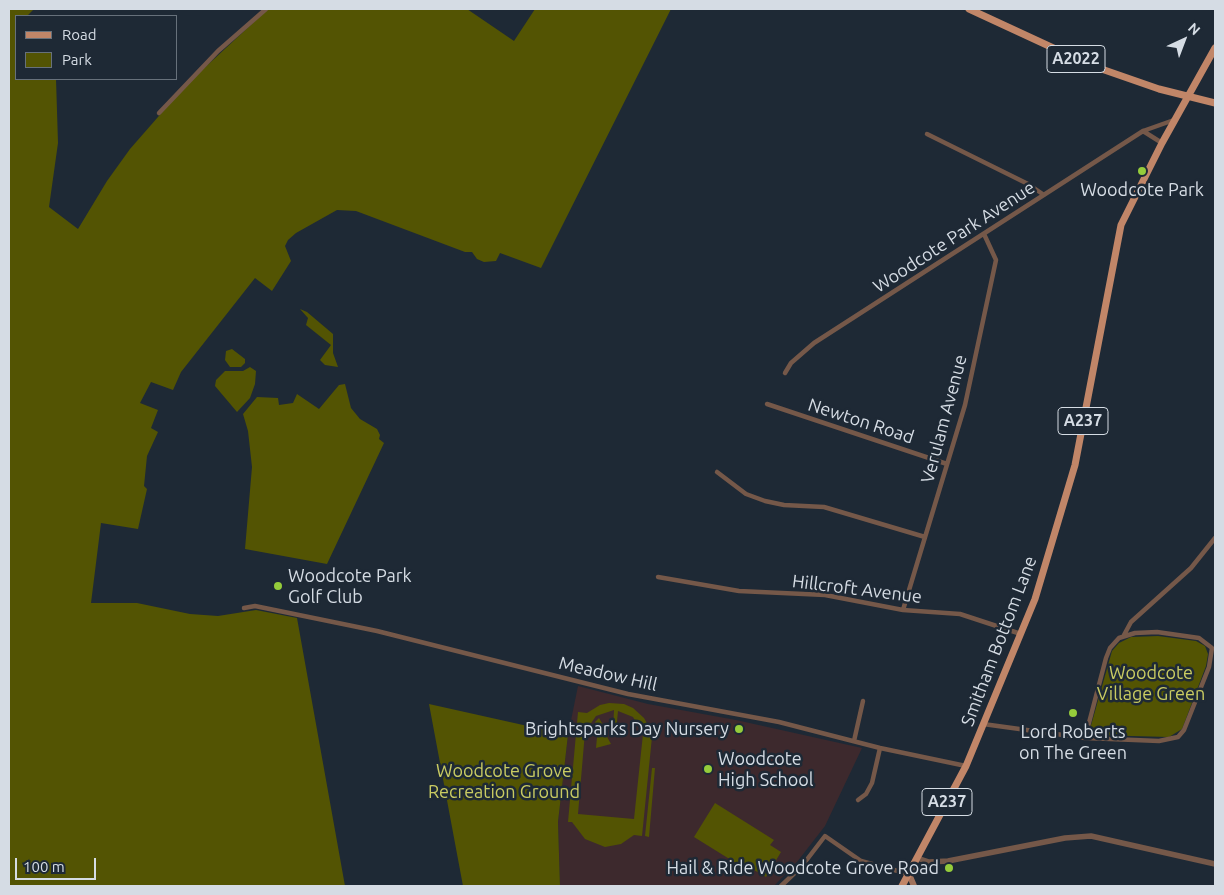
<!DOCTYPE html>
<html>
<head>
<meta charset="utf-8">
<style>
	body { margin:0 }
	#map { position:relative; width:1224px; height:895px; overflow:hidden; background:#1e2935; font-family:Ubuntu,sans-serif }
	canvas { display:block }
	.frame { position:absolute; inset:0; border:10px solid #d5dce4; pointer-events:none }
	.legend { position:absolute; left:15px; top:15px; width:162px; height:65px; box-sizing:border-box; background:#1e2935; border:1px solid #67717b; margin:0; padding:6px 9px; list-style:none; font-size:15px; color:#d5dce4 }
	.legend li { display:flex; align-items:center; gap:10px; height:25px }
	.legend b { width:25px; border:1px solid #67717b }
	.north { position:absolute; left:1159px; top:15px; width:50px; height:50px; -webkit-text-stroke:4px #1e2935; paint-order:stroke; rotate:43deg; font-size:14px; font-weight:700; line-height:20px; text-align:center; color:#d5dce4 }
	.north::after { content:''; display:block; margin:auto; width:18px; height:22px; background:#d5dce4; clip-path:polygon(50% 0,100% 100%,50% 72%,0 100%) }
	.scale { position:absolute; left:15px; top:858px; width:81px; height:22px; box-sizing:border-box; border:2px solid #d5dce4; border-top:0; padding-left:6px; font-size:15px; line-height:18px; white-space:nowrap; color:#d5dce4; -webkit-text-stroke:4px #1e2935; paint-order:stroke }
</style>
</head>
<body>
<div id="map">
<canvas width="1224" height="895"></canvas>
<div class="frame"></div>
<ul class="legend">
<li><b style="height:6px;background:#c18668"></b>Road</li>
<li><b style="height:14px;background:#535403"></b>Park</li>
</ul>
<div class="north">N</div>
<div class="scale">100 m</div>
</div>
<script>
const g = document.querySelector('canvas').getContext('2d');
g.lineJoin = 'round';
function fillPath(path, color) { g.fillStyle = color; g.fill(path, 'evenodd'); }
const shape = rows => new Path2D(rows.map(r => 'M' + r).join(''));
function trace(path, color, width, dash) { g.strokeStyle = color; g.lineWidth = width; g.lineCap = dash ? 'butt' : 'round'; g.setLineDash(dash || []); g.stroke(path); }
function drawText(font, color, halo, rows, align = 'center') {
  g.font = font + ' Ubuntu,sans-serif'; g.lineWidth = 5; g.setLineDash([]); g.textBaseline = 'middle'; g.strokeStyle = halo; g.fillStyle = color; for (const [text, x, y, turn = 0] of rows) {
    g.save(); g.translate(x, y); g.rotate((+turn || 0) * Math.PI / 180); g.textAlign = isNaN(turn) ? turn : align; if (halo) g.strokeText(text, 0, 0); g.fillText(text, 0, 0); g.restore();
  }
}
const education = shape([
	[578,686,648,704,736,720,862,748,825,826,797,862,774,886,560,886,558,822,568,735]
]);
const green = shape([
	[9,9,34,9,27,16,16,16,16,79,56,79,58,143,49,207,78,229,107,181,130,149,186,85,268,9,467,9,514,41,535,9,671,9,541,268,500,253,496,261,484,262,477,259,472,252,465,252,356,211,337,210,296,233,288,240,285,246,291,261,272,291,255,278,181,372,173,390,151,382,140,403,158,410,151,428,158,432,147,456,144,486,147,489,138,529,101,523,91,603,137,603,190,614,218,616,256,610,297,618,345,886,9,886],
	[300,309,307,312,333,334,333,353,338,367,325,365,320,360,331,345,306,325,308,318],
	[232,349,245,359,245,363,241,367,230,367,225,360,226,351],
	[250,367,256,371,255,384,250,398,237,412,215,386,216,380,225,371,243,371],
	[345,384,351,408,360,419,377,429,380,435,379,439,384,443,327,564,245,549,252,467,248,431,243,414,257,397,278,398,279,405,293,403,297,394,319,409,339,385],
	[1158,636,1196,641,1205,646,1208,654,1206,666,1182,729,1169,737,1094,735,1090,729,1112,651,1119,643,1131,637],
	[609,703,624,704,633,708,644,718,649,727,653,727,642,836,634,835,621,844,605,847,585,839,572,822,568,822,578,712,587,713,600,705],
	[614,710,613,731,616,732,618,711,633,717,643,734,634,819,578,814,585,732,596,716],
	[429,704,568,735,558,822,560,886,463,886],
	[599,718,603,725,601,726,611,744,596,748,598,726,595,722],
	[652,768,655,768,649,837,645,836],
	[715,803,774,840,770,845,781,852,766,877,754,870,752,873,694,837]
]);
const minor = shape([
	[159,113,218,51,266,9],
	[1143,131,1162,143],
	[927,134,1028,184,1044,195],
	[785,373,791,363,814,343,1143,131,1174,120],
	[767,404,947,464],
	[717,472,746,494,765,501,784,505,824,507,925,537],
	[658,577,739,591,825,595,903,610,960,614,1021,634],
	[244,608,255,606,377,631,628,694,779,722,880,748,966,766],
	[903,610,965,405,996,260,984,234],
	[1124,635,1131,622,1191,568,1215,538],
	[983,724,1085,738,1106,658,1110,648,1119,638,1135,633,1157,632,1199,638,1212,648,1209,667,1184,730,1178,737,1159,741,1085,738],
	[854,741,863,701],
	[858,800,866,794,872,783,880,748],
	[781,886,802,866,825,836,861,861,909,874]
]);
const tertiary = shape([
	[917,858,929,862,948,861,1065,838,1091,836,1215,864]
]);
const secondary = shape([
	[909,874,914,886]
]);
const primary = shape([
	[969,9,1090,65,1159,89,1215,103],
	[902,886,966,766,1035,599,1075,465,1121,225,1162,143,1215,48]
]);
const markers = [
	[1142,171,5,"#95cc3b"],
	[278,586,5,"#95cc3b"],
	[1073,713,5,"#95cc3b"],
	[739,729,5,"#95cc3b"],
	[708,769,5,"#95cc3b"],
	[949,868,5,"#95cc3b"]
];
const shields = [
	[1076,59,58],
	[1083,421,50],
	[947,802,50]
];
const shieldNames = [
	["A2022",1076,59],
	["A237",1083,421],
	["A237",947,802]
];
const poiNames = [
	["Woodcote Park",1142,190],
	["Woodcote Park",288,576,"left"],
	["Golf Club",288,597,"left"],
	["Brightsparks Day Nursery",729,729,"right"],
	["Lord Roberts",1073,732],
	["on The Green",1073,753],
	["Woodcote",718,759,"left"],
	["High School",718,780,"left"],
	["Hail & Ride Woodcote Grove Road",939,868,"right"]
];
const streetNames = [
	["Woodcote Park Avenue",954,237,-33],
	["Verulam Avenue",944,419,-75],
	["Newton Road",861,421,18],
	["Hillcroft Avenue",857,589,7],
	["Smitham Bottom Lane",999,641,-69],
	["Meadow Hill",608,674,13]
];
const parkNames = [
	["Woodcote",1151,673],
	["Village Green",1151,694],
	["Woodcote Grove",504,771],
	["Recreation Ground",504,792]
];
fillPath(education, '#3d292d');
fillPath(green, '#535403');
trace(minor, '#755849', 4.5);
trace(tertiary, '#755849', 5.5);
trace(secondary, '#a0725b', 6);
trace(primary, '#c18668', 7);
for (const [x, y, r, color] of markers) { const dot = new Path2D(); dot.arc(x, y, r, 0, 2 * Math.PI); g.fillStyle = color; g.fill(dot); trace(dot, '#1e2935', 2); }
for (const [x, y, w] of shields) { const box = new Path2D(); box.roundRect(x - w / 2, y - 13.5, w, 27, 4); g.fillStyle = '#1e2935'; g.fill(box); trace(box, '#d5dce4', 1); }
drawText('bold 16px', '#d5dce4', null, shieldNames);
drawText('18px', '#d5dce4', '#1e2935', poiNames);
drawText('18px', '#d5dce4', '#1e2935', streetNames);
drawText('18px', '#c9cb62', '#1e2935', parkNames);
</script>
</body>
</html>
